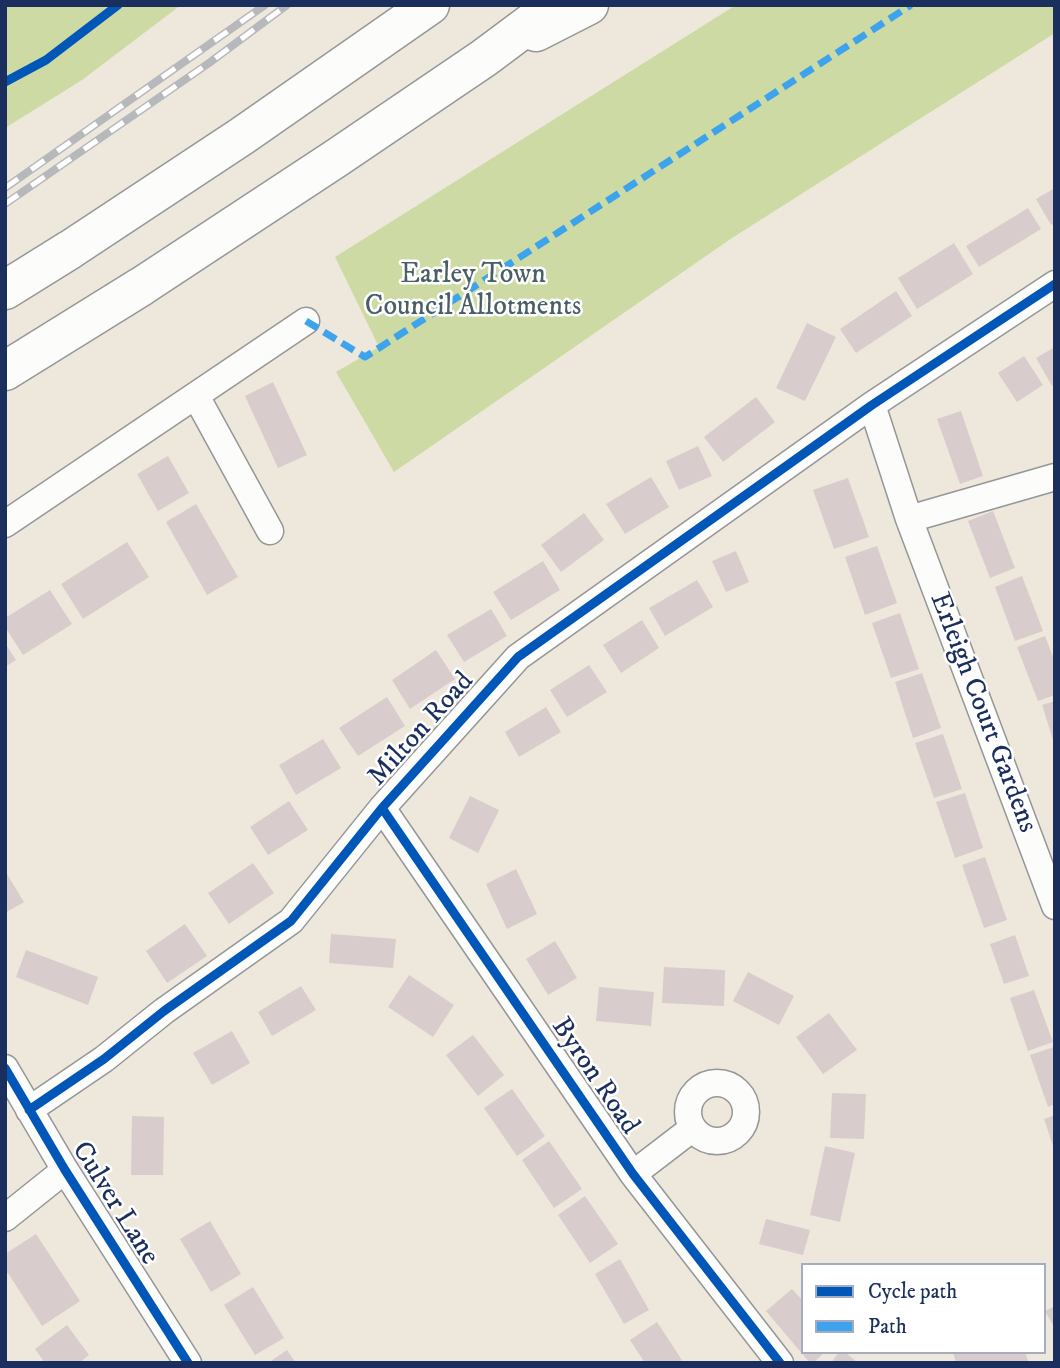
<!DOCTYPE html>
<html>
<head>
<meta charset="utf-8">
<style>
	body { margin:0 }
	#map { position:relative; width:1060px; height:1368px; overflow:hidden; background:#eee8dc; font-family:"IM FELL DW Pica",serif }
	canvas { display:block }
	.frame { position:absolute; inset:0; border:7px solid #1b2f5e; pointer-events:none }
	.legend { position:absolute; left:801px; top:1263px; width:245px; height:91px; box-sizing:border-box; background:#fff; border:2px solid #a4acbf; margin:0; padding:9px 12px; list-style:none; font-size:21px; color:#1b2f5e }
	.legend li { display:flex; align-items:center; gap:14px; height:35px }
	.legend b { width:35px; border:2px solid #a4acbf }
</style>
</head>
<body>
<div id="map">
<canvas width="1060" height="1368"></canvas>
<div class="frame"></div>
<ul class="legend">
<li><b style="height:9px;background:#0057b8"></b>Cycle path</li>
<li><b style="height:9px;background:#3da3ed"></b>Path</li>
</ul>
</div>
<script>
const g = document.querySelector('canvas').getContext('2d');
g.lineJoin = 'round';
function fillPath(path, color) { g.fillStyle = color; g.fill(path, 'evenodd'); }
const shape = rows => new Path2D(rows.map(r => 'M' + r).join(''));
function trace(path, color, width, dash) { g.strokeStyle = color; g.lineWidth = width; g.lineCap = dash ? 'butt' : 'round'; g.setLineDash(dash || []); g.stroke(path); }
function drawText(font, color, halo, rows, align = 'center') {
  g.font = font + ' "IM FELL DW Pica",serif'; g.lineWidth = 5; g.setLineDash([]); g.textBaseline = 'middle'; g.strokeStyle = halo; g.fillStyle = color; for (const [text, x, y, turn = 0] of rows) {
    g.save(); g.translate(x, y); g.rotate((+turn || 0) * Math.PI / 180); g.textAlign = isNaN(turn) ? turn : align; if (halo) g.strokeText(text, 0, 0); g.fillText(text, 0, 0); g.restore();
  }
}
const green = shape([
	[5,5,181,5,82,80,5,128],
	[736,5,1055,5,1055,33,732,238,394,472,336,372,379,347,335,257]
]);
const building = shape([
	[1055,188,1055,223,1051,225,1036,199],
	[1028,208,1041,229,979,267,966,246],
	[954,243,973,274,917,309,898,278],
	[896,291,912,316,856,353,840,329],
	[807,323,836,337,805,401,776,388],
	[1055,347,1055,384,1052,386,1036,358],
	[1024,356,1043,385,1017,402,998,373],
	[273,382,307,455,278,468,245,396],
	[756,397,775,422,723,462,704,437],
	[961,411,983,476,960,484,937,419],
	[698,446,712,476,679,490,666,461],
	[168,456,189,493,158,511,137,474],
	[651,477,669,507,625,534,606,504],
	[848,478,869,537,834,549,813,490],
	[196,504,238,577,207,595,166,522],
	[993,511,1015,568,990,578,968,521],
	[584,513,604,540,561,572,541,545],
	[127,542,149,577,83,619,61,584],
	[877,546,897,603,865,615,845,557],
	[736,551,749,582,726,592,712,561],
	[543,561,560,590,511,620,493,592],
	[1022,576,1043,631,1015,641,995,587],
	[697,580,713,607,665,636,649,608],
	[50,590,72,624,23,655,5,627,5,618],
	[491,609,507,636,464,662,447,635],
	[900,613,919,669,891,678,872,623],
	[642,620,659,648,621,673,603,645],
	[1045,636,1055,662,1055,695,1038,701,1017,647],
	[5,643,16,660,5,667],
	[436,650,455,679,410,709,392,680],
	[589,665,607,692,567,717,550,690],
	[922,673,941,728,913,738,895,682],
	[387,697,405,726,358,756,339,728],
	[1055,701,1055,743,1054,743,1042,705],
	[546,707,561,732,519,757,505,732],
	[943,734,962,789,934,798,915,743],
	[323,739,341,768,296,795,279,765],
	[965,793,983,848,955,858,936,802],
	[470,796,499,810,478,853,449,838],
	[289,801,308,830,268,855,250,827],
	[985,857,1007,920,984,928,962,865],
	[253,863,274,893,229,924,208,893],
	[516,869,537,914,507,929,486,884],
	[5,871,24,902,5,913],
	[185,924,207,956,167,983,146,951],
	[331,934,396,939,393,968,329,963],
	[1015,935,1029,976,1004,984,990,944],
	[555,941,577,978,548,995,526,959],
	[26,950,98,977,88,1005,16,977],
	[664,967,725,970,724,1006,662,1003],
	[748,972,794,996,779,1025,733,1001],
	[409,975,454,1005,433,1037,388,1007],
	[301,986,316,1010,272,1036,258,1012],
	[599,987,654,992,651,1026,596,1021],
	[1034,990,1053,1042,1028,1051,1010,998],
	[829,1013,857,1050,823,1074,796,1037],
	[232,1031,250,1063,212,1085,193,1053],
	[473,1035,504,1075,478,1096,446,1055],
	[1054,1047,1055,1104,1048,1107,1030,1055],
	[512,1089,545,1136,517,1156,484,1108],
	[832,1093,866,1094,864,1139,830,1138],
	[1055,1115,1055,1149,1054,1149,1044,1119],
	[132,1116,164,1117,163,1175,131,1175],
	[549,1141,582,1189,554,1208,522,1160],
	[825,1146,855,1153,840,1222,810,1215],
	[585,1196,618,1244,590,1263,558,1215],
	[766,1219,810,1230,803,1255,759,1244],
	[210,1221,241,1274,211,1292,180,1239],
	[36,1234,80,1301,42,1326,8,1273,5,1274,5,1254],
	[620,1259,649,1310,624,1324,595,1274],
	[253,1287,284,1338,255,1355,224,1305],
	[792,1289,803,1301,803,1352,825,1352,813,1363,810,1363,766,1311],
	[1055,1306,1055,1329,1045,1311],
	[657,1322,682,1360,677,1363,645,1363,630,1340],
	[67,1325,89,1355,79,1363,45,1363,35,1349],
	[287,1350,296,1363,268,1363],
	[839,1352,845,1352,858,1363,831,1363],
	[953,1352,1025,1352,1029,1363,956,1363]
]);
const street = shape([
	[196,396,270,531],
	[872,405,909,519,1055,906],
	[909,519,1055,477],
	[5,524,306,321],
	[382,808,633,1174,780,1363],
	[5,1068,65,1170,188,1363],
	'688 1112a29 29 0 1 1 58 0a29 29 0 1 1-58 0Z',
	[29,1110,104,1059,164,1011,291,921,382,808,518,657,872,405,1055,284],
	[633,1174,693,1128],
	[5,1218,65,1170]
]);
const primary = shape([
	[536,32,589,5],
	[5,290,71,249,242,136,430,5],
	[5,371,142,286,335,159,484,58,555,5]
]);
const rail = shape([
	[5,188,265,5],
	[5,204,209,63,287,5]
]);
const quiet = shape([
	[306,321,365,357,911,5]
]);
const cycleway = shape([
	[5,82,46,60,118,5],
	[382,808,633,1174,780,1363],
	[5,1068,65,1170,188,1363],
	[29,1110,104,1059,164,1011,291,921,382,808,518,657,872,405,1055,284]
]);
const parkNames = [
	["Earley Town",473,276],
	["Council Allotments",473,308]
];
const streetNames = [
	["Erleigh Court Gardens",982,713,69],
	["Milton Road",422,730,-48],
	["Byron Road",594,1077,56],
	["Culver Lane",114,1204,58]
];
fillPath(green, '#cddaa3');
fillPath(building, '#d9cccc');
trace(street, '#959697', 29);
trace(primary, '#959697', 41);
trace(street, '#fcfcfa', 26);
trace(primary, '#fcfcfa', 38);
trace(rail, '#b7b8bc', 8);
trace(rail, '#fff', 5, [16]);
trace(quiet, '#3da3ed', 7, [14, 7]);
trace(cycleway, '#0057b8', 9);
drawText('28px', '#485f65', '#fff', parkNames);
drawText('28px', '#1b2f5e', '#fff', streetNames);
</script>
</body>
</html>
